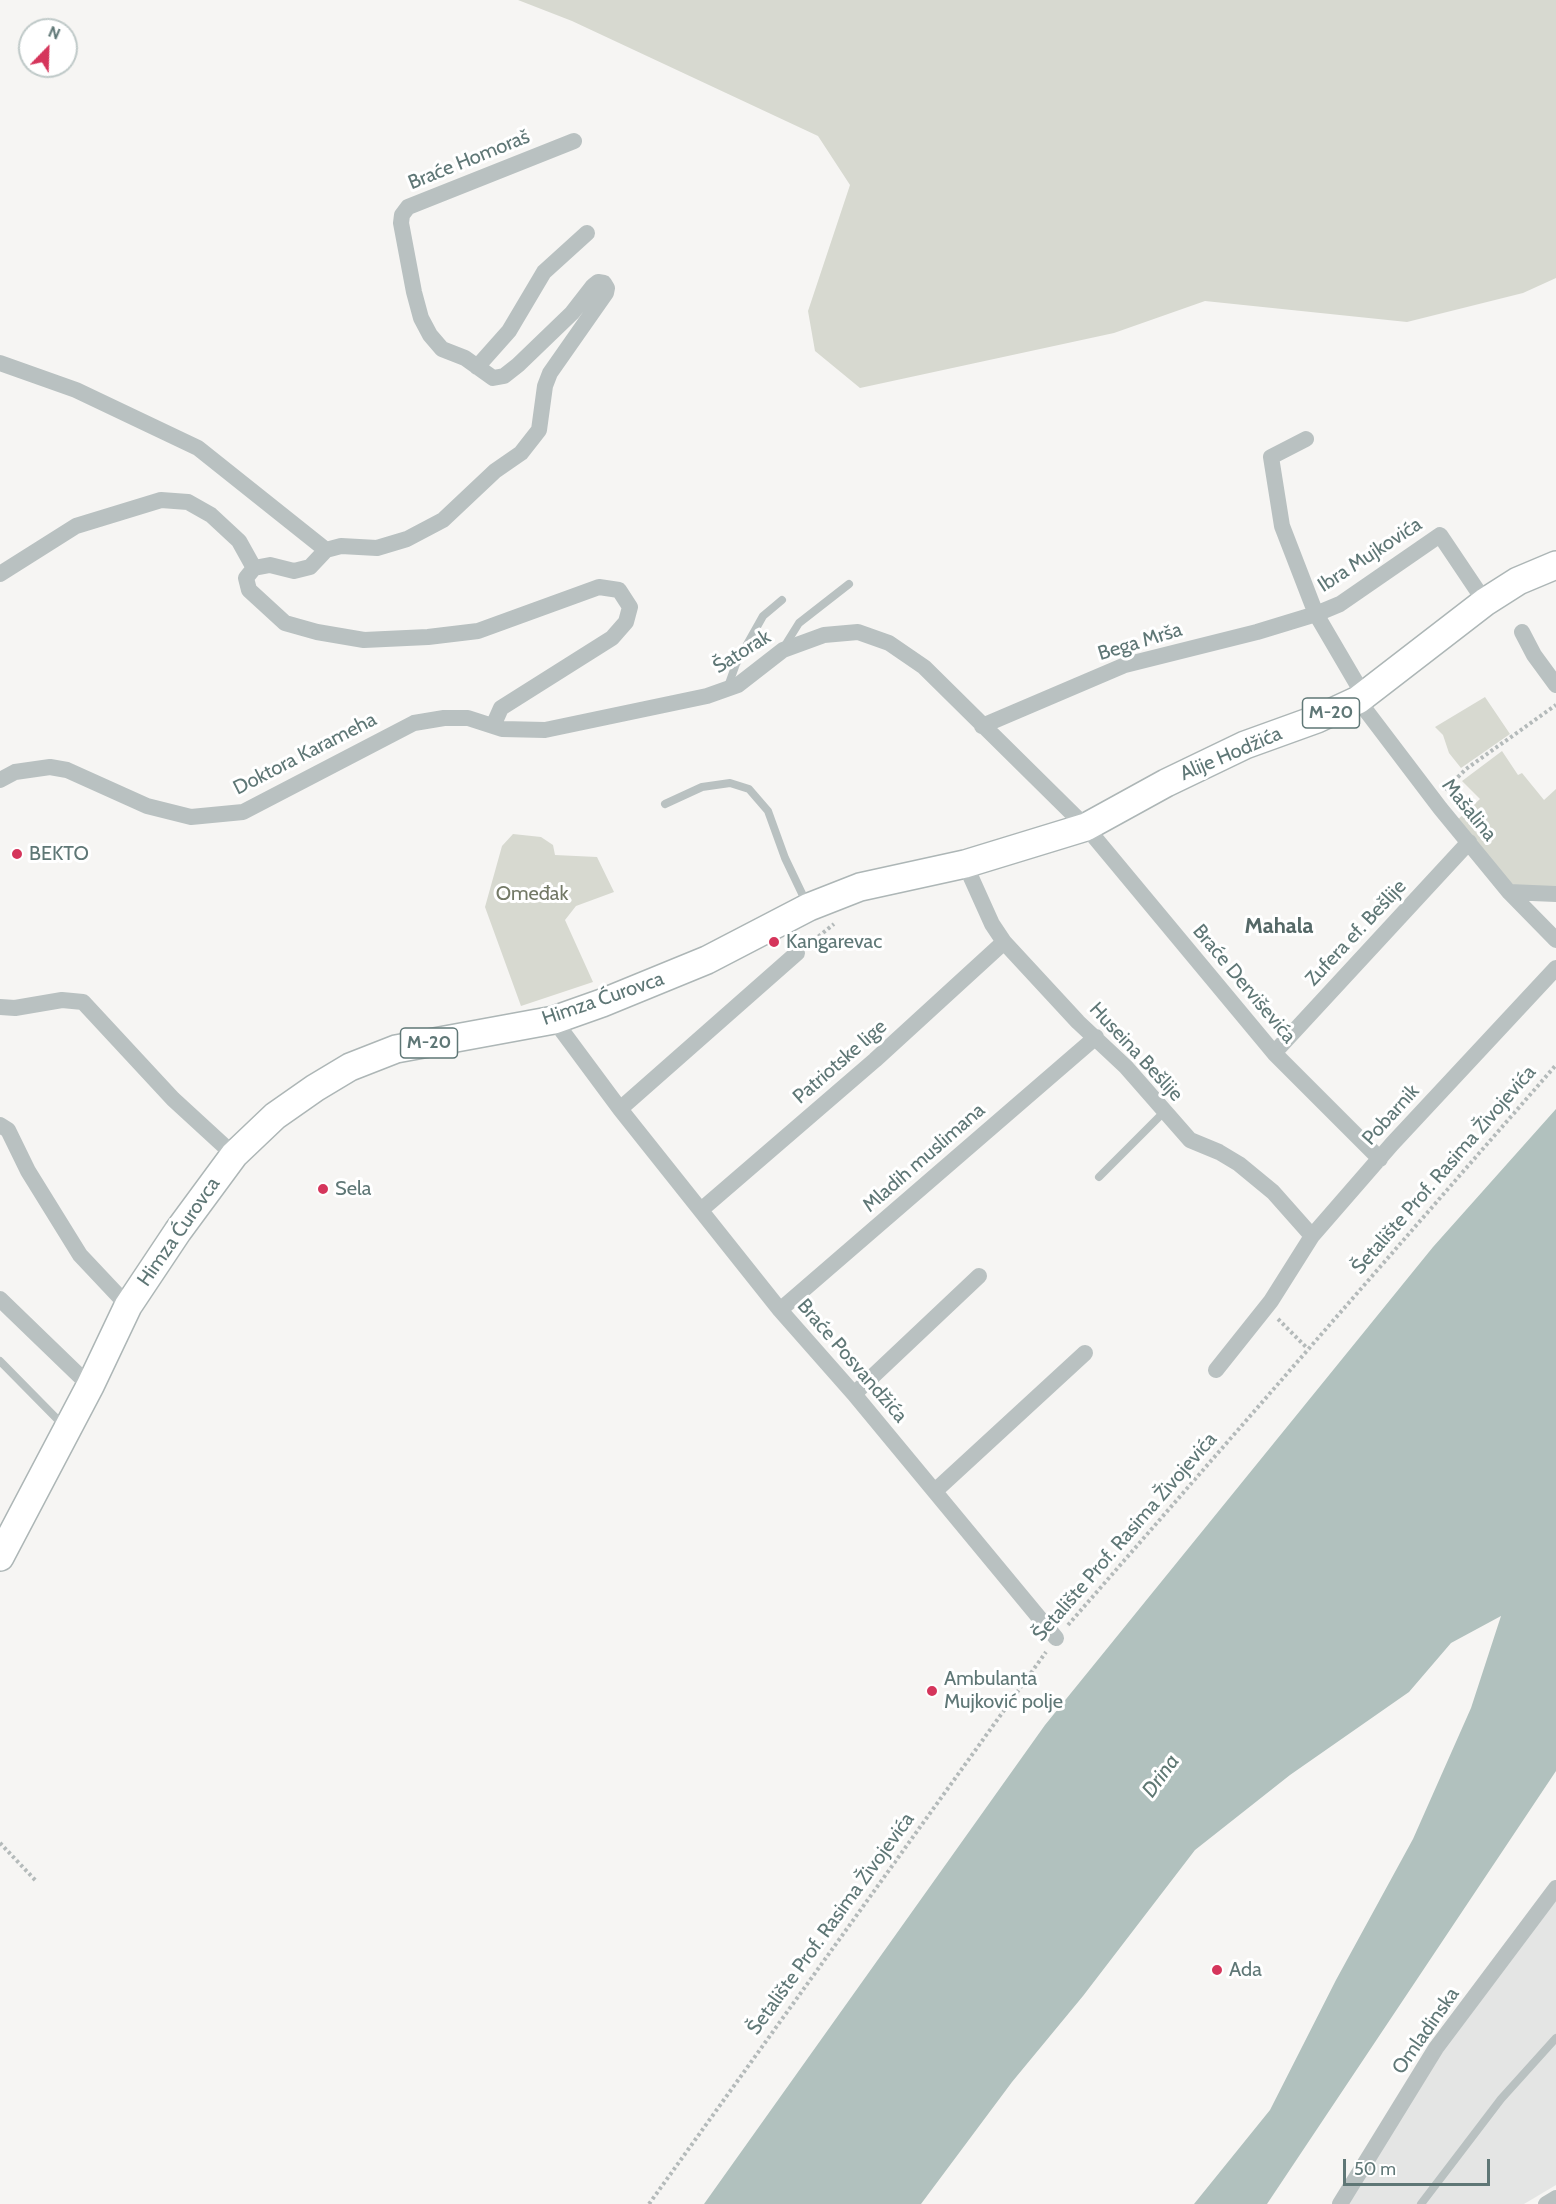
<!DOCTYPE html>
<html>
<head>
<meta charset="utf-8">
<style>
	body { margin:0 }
	#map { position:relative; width:1556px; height:2204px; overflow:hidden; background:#f6f5f3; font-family:Cabin,sans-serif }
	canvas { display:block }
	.north { position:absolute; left:18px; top:18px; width:60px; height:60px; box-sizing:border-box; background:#fff; border:2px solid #bfc9c8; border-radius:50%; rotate:23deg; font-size:16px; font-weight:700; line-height:24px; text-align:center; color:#5f7776 }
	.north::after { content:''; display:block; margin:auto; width:21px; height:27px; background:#d5355b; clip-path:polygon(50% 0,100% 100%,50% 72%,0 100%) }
	.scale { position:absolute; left:1343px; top:2159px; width:147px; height:27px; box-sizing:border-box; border:3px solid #5f7776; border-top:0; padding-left:8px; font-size:18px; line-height:21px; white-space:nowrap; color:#5f7776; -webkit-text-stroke:4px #fff; paint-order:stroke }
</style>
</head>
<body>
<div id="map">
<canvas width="1556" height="2204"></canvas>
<div class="north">N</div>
<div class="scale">50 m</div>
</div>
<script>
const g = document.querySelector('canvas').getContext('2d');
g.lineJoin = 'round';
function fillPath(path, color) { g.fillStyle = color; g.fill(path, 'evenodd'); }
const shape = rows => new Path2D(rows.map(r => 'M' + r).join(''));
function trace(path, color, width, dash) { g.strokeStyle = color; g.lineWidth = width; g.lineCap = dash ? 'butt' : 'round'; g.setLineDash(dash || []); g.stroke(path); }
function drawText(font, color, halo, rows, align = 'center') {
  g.font = font + ' Cabin,sans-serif'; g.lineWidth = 6; g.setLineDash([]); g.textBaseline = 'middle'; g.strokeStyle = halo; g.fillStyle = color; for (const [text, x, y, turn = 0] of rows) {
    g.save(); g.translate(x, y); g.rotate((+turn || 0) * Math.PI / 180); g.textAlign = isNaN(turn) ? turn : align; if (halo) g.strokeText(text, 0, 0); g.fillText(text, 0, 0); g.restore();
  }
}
const built = shape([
	[1556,1899,1556,2185,1524,2204,1344,2204,1406,2100]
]);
const green = shape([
	[518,0,1556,0,1556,278,1523,293,1407,322,1205,301,1114,333,860,388,815,351,808,311,850,185,818,136,572,21],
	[1485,697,1510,734,1461,768,1449,753,1443,735,1435,727],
	[1502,751,1518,775,1522,773,1544,800,1556,789,1556,894,1509,892,1453,824,1480,799,1462,781],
	[513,834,541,837,553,845,555,855,597,857,614,892,576,906,565,920,593,982,521,1006,485,907,502,846]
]);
const water = shape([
	[1556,1109,1556,1771,1267,2204,1194,2204,1270,2110,1336,1980,1413,1839,1471,1708,1501,1616,1451,1643,1409,1692,1290,1775,1195,1850,1083,1996,1012,2082,921,2204,704,2204,1045,1725,1433,1247]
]);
const path = shape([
	[1445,790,1466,769,1556,705],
	[809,944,834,924],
	[1278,1319,1307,1348],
	[1068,1625,1556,1065],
	[0,1843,37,1882],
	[649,2204,1046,1652]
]);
const service = shape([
	[784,647,799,623,849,584],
	[727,689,736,664,763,616,782,600],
	[665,804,702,787,730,783,749,789,768,811,785,858,807,904],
	[1099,1177,1164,1112],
	[0,1361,64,1426],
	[1421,2204,1501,2099,1556,2038]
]);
const minor = shape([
	[0,363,76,390,198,448,326,550,310,567,294,571,270,565,254,568,246,578,249,590,285,623,317,632,364,640,428,637,478,631,599,587,619,590,630,607,626,622,612,638,501,708,493,726],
	[477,367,509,331,544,272,587,233],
	[1306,439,1271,457,1282,526,1316,614,1364,696],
	[326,550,341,546,377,548,407,539,443,520,495,471,521,453,539,430,545,386,550,373,606,293,607,288,604,283,598,282,593,286,572,313,518,365,504,376,493,378,465,358,442,349,430,335,421,318,414,292,401,223,402,215,408,207,574,141],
	[0,574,76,526,161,500,188,502,211,515,239,541,254,568],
	[1522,632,1534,655,1556,685],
	[1358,700,1440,808,1509,892,1556,940],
	[982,726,1125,665,1257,632,1316,614,1340,604,1440,535,1485,602],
	[0,780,15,772,50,767,67,770,147,806,191,817,243,812,414,723,444,718,468,718,502,729,545,730,707,696,738,685,783,650,824,635,858,632,889,643,924,667,1086,827,1274,1053,1380,1159],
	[965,864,992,924,1004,942,1078,1022,1126,1067,1190,1140,1219,1152,1239,1164,1273,1192,1312,1236],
	[1509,892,1556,894],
	[0,1007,15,1008,62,1000,83,1002,173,1099,234,1155],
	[554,1020,620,1109,780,1310,854,1394,1056,1638],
	[1274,1053,1469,842],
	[620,1109,797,953],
	[0,1125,8,1130,28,1171,80,1255,128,1306],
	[701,1210,875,1060,1004,942],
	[0,1299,90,1386],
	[780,1310,1096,1037],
	[1216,1370,1271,1301,1312,1236,1392,1144,1556,968],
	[854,1394,979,1276],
	[935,1491,1085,1353],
	[1340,2204,1436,2048,1556,1888],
	[1546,2204,1556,2198]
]);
const primary = shape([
	[0,1557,90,1386,128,1306,178,1231,234,1155,275,1116,315,1088,350,1067,396,1049,554,1020,602,1003,707,960,809,907,860,887,965,864,1086,827,1166,783,1245,745,1317,719,1358,700,1485,602,1518,581,1556,565]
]);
const markers = [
	[17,854,6,"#d5355b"],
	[774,942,6,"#d5355b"],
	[323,1189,6,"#d5355b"],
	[932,1691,6,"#d5355b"],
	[1217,1970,6,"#d5355b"]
];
const shields = [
	[1331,713,57],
	[429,1043,57]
];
const shieldNames = [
	["M-20",1331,713],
	["M-20",429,1043]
];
const streetNames = [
	["Braće Homoraš",469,160,-22],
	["Ibra Mujkovića",1370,555,-33],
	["Bega Mrša",1140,642,-17],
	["Šatorak",742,652,-32],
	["Doktora Karameha",305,754,-27],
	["Alije Hodžića",1231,754,-23],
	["Mašalina",1469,810,51],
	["Zufera ef. Bešlije",1356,933,-47],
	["Braće Derviševića",1244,984,50],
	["Himza Ćurovca",603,999,-19],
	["Huseina Bešlije",1136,1052,47],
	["Patriotske lige",840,1062,-41],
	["Pobarnik",1391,1115,-48],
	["Mladih muslimana",924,1158,-41],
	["Šetalište Prof. Rasima Živojevića",1444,1170,-49],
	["Himza Ćurovca",179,1232,-55],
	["Braće Posvandžića",852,1361,49],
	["Šetalište Prof. Rasima Živojevića",1125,1537,-49],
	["Šetalište Prof. Rasima Živojevića",831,1924,-54],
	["Omladinska",1426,2031,-55]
];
const poiNames = [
	["BEKTO",29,854],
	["Kangarevac",786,942],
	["Sela",335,1189],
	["Ambulanta",944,1679],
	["Mujković polje",944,1702],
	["Ada",1229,1970]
];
const parkNames = [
	["Omeđak",532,894]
];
const waterNames = [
	["Drina",1161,1776,-54]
];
const quarterNames = [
	["Mahala",1279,927]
];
fillPath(built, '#e4e5e4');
fillPath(green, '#d7d9d0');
fillPath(water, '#b1c1be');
trace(primary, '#adb6b6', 30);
trace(path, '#b4baba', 4, [3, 3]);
trace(service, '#b9c1c1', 8);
trace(minor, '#b9c1c1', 16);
trace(primary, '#fff', 27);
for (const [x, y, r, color] of markers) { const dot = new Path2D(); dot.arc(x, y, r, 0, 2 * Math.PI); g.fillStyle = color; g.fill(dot); trace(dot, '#fff', 2); }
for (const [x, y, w] of shields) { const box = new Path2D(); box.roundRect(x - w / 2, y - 15, w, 30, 4.5); g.fillStyle = '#fff'; g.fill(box); trace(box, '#5f7776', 1.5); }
drawText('bold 18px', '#5f7776', null, shieldNames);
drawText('20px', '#5f7776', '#fff', streetNames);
drawText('20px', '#5f7776', '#fff', poiNames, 'left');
drawText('20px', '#737966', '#fff', parkNames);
drawText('italic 21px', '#5e7772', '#fff', waterNames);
drawText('bold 22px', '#556867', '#fff', quarterNames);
</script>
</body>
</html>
